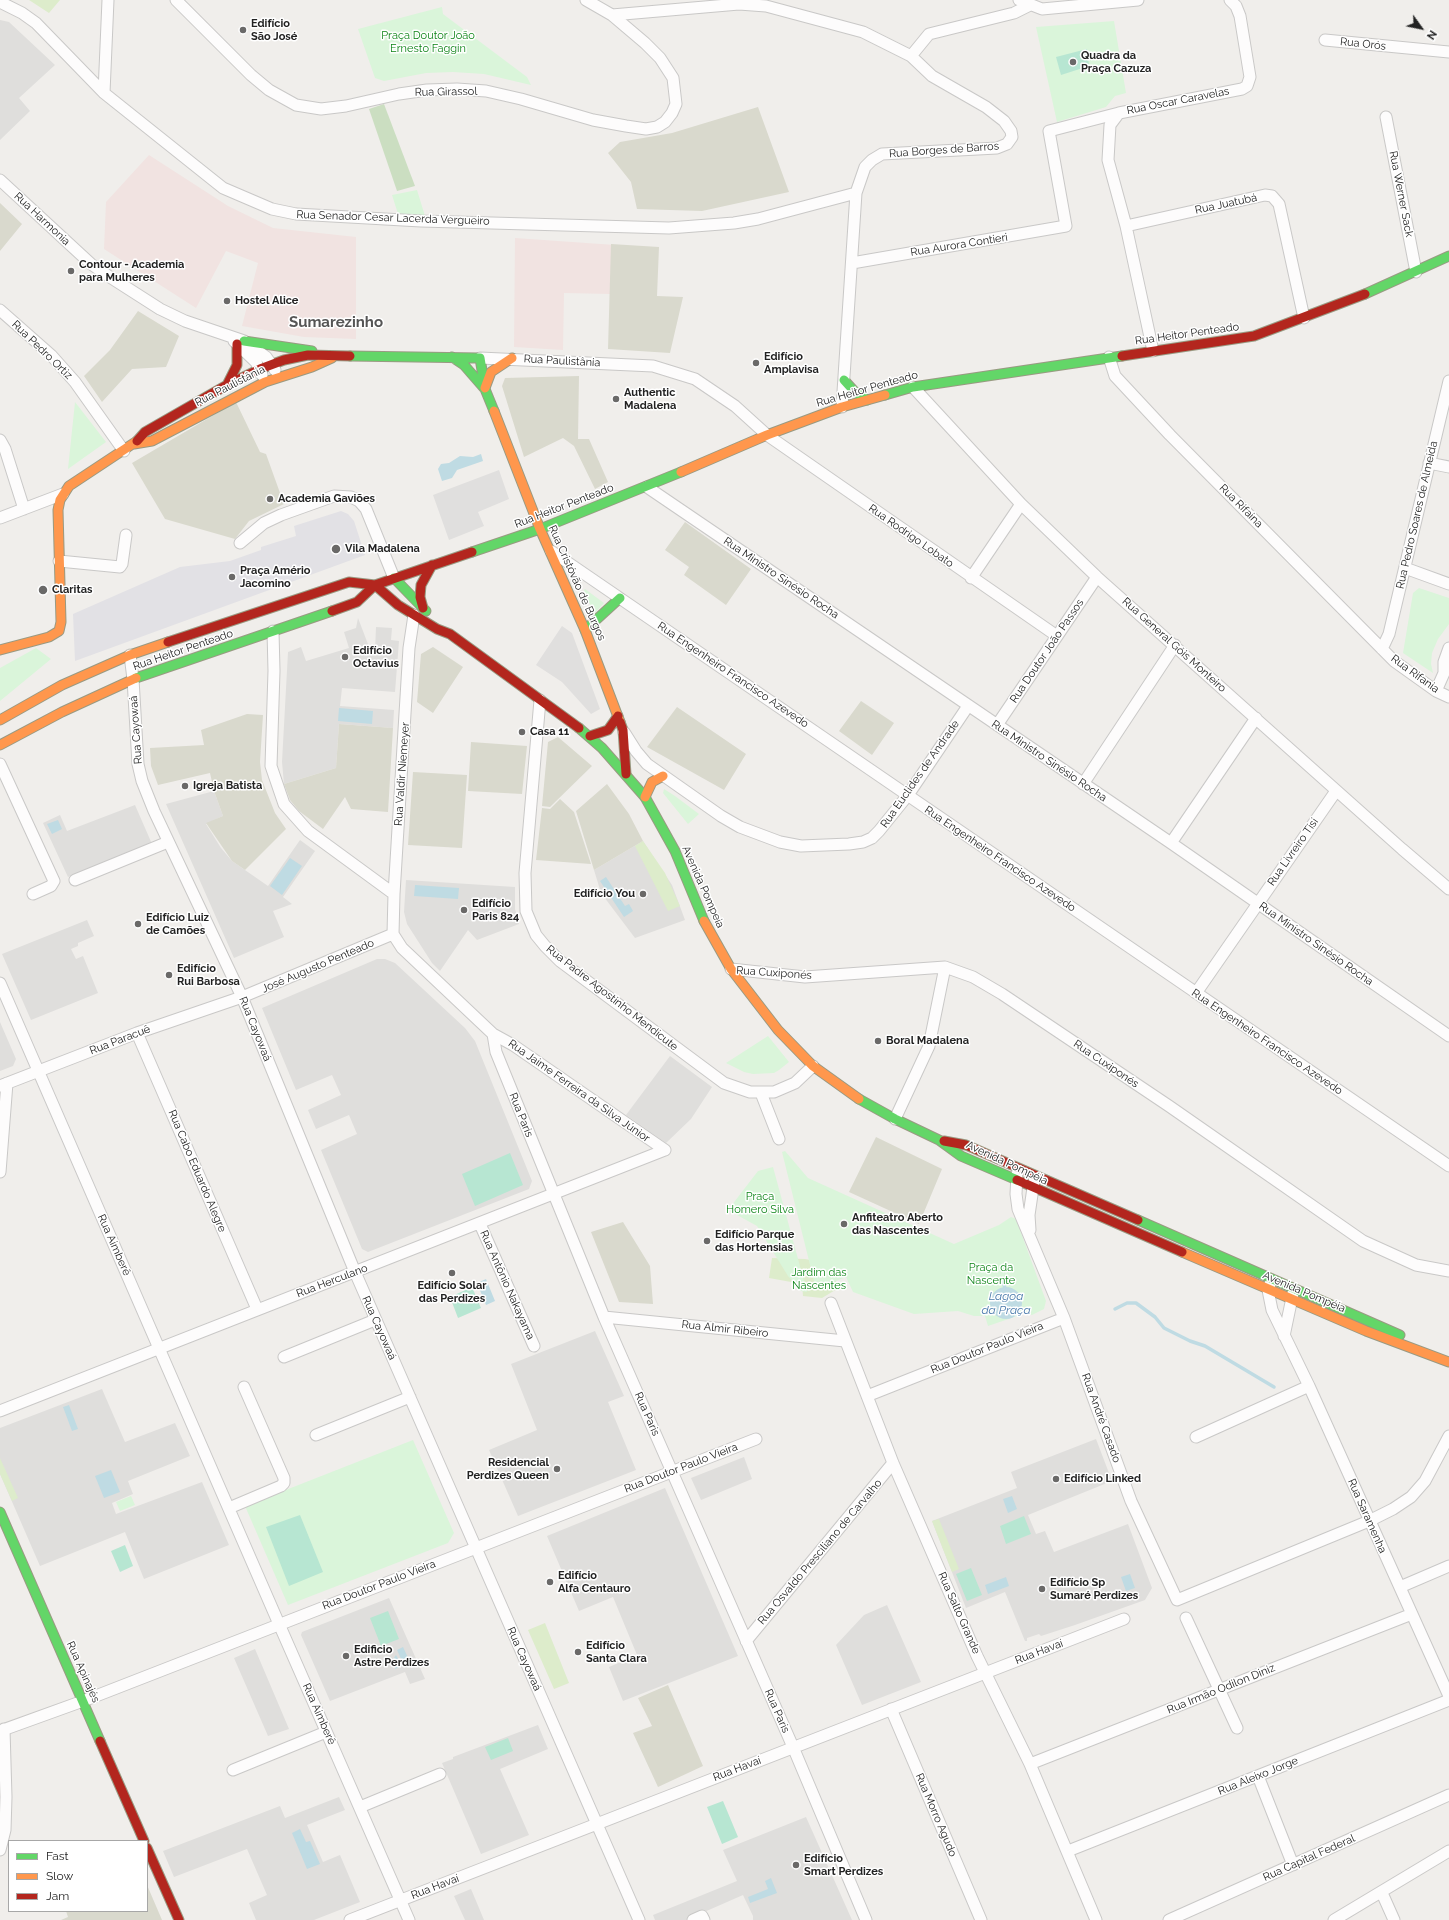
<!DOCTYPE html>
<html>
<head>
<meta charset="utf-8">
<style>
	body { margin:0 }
	#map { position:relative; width:1449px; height:1920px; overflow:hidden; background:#f0eeeb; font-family:Raleway,sans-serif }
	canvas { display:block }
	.legend { position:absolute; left:8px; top:1840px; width:140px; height:72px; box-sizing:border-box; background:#fff; border:1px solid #a7a7a7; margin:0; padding:5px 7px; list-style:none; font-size:12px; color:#222 }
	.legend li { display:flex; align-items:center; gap:8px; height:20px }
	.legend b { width:20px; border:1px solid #a7a7a7 }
	.north { position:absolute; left:1401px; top:8px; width:40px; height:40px; -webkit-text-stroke:3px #fff; paint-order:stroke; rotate:123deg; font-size:11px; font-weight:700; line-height:16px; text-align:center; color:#222 }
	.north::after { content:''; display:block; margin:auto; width:14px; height:18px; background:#222; clip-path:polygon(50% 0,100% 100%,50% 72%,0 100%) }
</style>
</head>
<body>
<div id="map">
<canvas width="1449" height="1920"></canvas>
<ul class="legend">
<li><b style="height:5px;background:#63d668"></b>Fast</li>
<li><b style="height:5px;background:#ff974d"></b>Slow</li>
<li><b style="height:5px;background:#b3261e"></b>Jam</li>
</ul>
<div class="north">N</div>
</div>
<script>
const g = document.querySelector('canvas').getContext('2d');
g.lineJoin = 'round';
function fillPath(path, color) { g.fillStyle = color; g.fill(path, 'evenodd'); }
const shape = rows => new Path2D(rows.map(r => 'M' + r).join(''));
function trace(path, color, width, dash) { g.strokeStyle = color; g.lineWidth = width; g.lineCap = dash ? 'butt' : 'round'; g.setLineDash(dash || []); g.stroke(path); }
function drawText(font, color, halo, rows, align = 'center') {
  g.font = font + ' Raleway,sans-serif'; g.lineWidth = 3; g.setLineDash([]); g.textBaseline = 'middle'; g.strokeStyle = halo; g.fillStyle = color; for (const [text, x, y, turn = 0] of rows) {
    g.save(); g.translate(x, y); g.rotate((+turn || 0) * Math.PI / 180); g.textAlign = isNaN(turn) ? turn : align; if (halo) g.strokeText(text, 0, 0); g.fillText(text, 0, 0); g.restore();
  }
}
const residential = shape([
	[0,20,9,22,55,65,19,98,30,111,0,140],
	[358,618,371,652,375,651,376,627,392,628,391,640,399,641,395,692,342,688,340,706,394,710,393,728,339,724,336,768,284,784,282,762,288,652,301,647,306,661,349,648,344,632,356,628],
	[214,791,223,816,206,824,221,848,232,861,268,886,300,840,315,851,283,897,292,904,273,911,284,937,234,958,166,804],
	[135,805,152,844,68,877,43,823,60,815,67,831],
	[643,841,672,885,685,920,635,938,601,893,594,870],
	[406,880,515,887,515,909,519,924,477,940,468,930,440,971,432,963,407,924,404,912],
	[87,920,94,936,78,943,78,946,71,949,76,959,83,956,98,993,31,1020,2,954],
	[377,959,385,959,395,963,465,1028,475,1041,532,1181,529,1189,368,1252,362,1249,321,1150,357,1134,349,1115,316,1129,308,1110,341,1095,332,1075,296,1090,262,1008],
	[0,1022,16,1059,13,1066,0,1071],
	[670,1056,712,1087,691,1119,666,1143,626,1115],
	[595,1331,624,1396,608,1402,636,1470,518,1516,489,1450,537,1430,511,1364],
	[102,1389,125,1442,175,1423,190,1456,128,1481,133,1494,112,1503,116,1514,202,1482,229,1545,144,1579,125,1532,40,1566,0,1474,0,1428],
	[1096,1439,1112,1481,1028,1515,1036,1534,1045,1531,1054,1552,1128,1524,1152,1588,1145,1600,1075,1625,1041,1636,1039,1634,1027,1638,1027,1641,1025,1641,1005,1592,966,1608,932,1521,1017,1488,1011,1472],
	[744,1457,752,1479,701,1500,691,1478],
	[665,1488,738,1656,623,1701,609,1667,637,1655,613,1597,579,1611,547,1536],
	[389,1598,425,1679,410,1684,405,1672,330,1701,301,1635,302,1632],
	[887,1605,921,1682,862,1705,836,1645,864,1615],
	[255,1649,289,1729,268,1736,234,1658],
	[538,1725,548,1749,500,1769,529,1835,481,1854,442,1763,453,1759,453,1757],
	[339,1797,345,1810,307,1825,323,1862,340,1855,360,1902,314,1920,256,1920,249,1903,267,1895,247,1849,174,1877,163,1851,280,1806,285,1818],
	[806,1817,852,1920,753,1920,753,1916,743,1895,686,1920,655,1920,653,1915,737,1881,723,1850],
	[471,1889,479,1908,484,1920,465,1920,454,1896]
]);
const commercial = shape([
	[149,155,228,206,273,228,356,237,356,339,304,337,242,326,258,263,226,251,196,308,104,249,106,202],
	[515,238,615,245,613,288,610,294,564,293,563,350,514,347]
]);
const construction = shape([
	[758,107,789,192,702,211,637,209,631,182,608,153,620,142,672,133],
	[0,203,22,224,0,251],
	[611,244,659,247,657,296,683,297,670,353,608,349],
	[138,311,179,336,166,367,132,369,102,402,84,376,110,350],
	[579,376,578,439,589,439,608,482,595,489,574,446,563,438,524,457,502,386,505,378],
	[236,402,260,452,266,454,284,504,249,521,235,539,165,519,132,463],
	[685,522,751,569,726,605,684,575,689,567,665,550],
	[433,647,463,667,433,713,417,702,421,654],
	[861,701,894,723,872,755,839,731],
	[677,707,746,754,724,790,647,747],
	[247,714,263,715,260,762,262,780,275,813,286,829,245,870,232,861,206,823,223,816,214,791,210,773,158,785,151,766,150,748,204,745,201,730],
	[339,724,393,728,388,812,351,809,345,797,323,829,299,811,290,800,284,784,336,768],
	[558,737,592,766,550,807,542,806,548,742],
	[471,742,527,746,522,794,468,791],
	[413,772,467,775,462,848,408,845],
	[607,784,629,814,643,841,594,870,576,811],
	[560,799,574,812,591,864,536,860,542,808,550,809],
	[876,1137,942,1169,919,1224,849,1192],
	[623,1222,650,1266,653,1304,619,1302,591,1232],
	[668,1685,703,1766,658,1787,633,1733,652,1726,638,1698],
	[147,1885,162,1920,61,1920,68,1917,66,1911,147,1911]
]);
const grass = shape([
	[29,0,60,0,49,13],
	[643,841,665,873,680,906,668,911,635,846],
	[772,1258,805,1259,834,1264,837,1289,822,1298,803,1296,802,1284,769,1278],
	[0,1458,18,1498,12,1501,0,1474],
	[939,1519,959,1569,952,1572,932,1521],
	[545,1623,569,1683,554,1689,528,1630]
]);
const forest = shape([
	[384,104,415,186,397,191,369,109]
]);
const park = shape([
	[442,7,443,14,527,77,531,85,484,74,453,72,426,73,384,81,375,78,358,29],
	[1114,21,1126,93,1115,96,1106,107,1057,122,1036,27],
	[417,190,425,216,399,217,392,195],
	[75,402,106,442,68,469],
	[1419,588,1449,598,1449,624,1438,639,1432,653,1431,664,1433,673,1403,653,1413,593],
	[585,589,604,603,595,613,585,595,584,590],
	[36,648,51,659,0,701,0,668],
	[664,789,675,796,699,814,688,824,663,793],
	[768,1036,789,1062,779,1070,774,1073,753,1074,744,1072,726,1063],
	[785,1151,808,1178,954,1244,999,1225,1011,1217,1016,1219,1046,1301,1044,1309,1032,1315,1023,1314,988,1326,985,1316,974,1316,958,1311,914,1314,853,1292,846,1277,816,1289,782,1152],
	[773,1167,807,1292,801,1291,788,1276,757,1226,728,1210,758,1171],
	[413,1440,454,1533,448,1543,288,1605,245,1506],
	[131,1496,135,1505,120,1511,116,1502]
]);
const pitch = shape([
	[1087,49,1089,66,1061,75,1056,57],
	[510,1153,523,1185,475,1206,462,1174],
	[472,1287,481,1308,458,1318,450,1297],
	[300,1515,323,1572,289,1586,266,1527],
	[1024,1516,1031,1534,1006,1544,1000,1526],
	[125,1545,133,1566,120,1572,111,1551],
	[971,1568,982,1595,967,1601,956,1574],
	[388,1611,399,1639,381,1646,370,1618],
	[508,1738,513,1751,491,1760,485,1747],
	[723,1801,738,1837,722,1844,707,1807]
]);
const parking = shape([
	[499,470,509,499,478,512,484,526,449,540,433,495],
	[562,626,572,633,600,709,591,714,562,682,536,665]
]);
const plaza = shape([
	[341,511,348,514,354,521,365,555,75,661,73,614,180,567,230,561,261,550,261,547,296,536,294,526]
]);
const water = shape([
	[481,454,483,461,457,470,452,478,442,481,438,469,441,464,449,463,460,456,473,457],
	[339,708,373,711,372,724,338,721],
	[58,820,62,829,52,834,47,824],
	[290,858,302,866,282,895,270,886],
	[606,877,625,906,629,904,633,911,624,917,600,881],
	[415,885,459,888,458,899,414,896],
	[486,1279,495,1301,486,1305,477,1283],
	'990 1303a16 16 0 1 1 32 0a16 16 0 1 1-32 0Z',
	[69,1405,78,1429,72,1431,63,1407],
	[111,1470,120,1492,104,1498,95,1476],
	[1012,1496,1017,1509,1008,1513,1003,1499],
	[1130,1574,1135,1588,1126,1591,1121,1577],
	[1006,1577,1009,1586,988,1594,985,1585],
	[403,1647,410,1662,395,1669,394,1658,396,1655,400,1662,402,1661,397,1650],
	[300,1829,306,1842,310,1841,320,1864,307,1869,292,1833],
	[771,1878,777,1893,750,1903,748,1897,768,1889,765,1881]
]);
const stream = shape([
	[1002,1280,1005,1288],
	[1115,1309,1127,1303,1136,1303,1155,1317,1164,1328,1190,1341,1205,1346,1274,1387]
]);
const street = shape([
	[176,0,251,75,269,90,296,105,321,109,346,106,399,94,427,90,457,89,486,91,521,99,593,120,626,126,646,129,657,127,665,122,672,113,676,104,673,78,660,58,645,43,612,15,586,0],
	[1019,0,1042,9,1138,0],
	[0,2,22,13,36,23,104,93,223,188,272,209,296,214,421,221,669,228,734,223,758,219,856,193],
	[612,15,739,4,766,6,863,32,911,56,929,34,1014,13,1030,5],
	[1325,40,1449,52],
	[104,93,108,0],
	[1386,117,1416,272],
	[0,180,91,264,110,277,160,309,185,321,244,341,266,357,275,370],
	[1126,226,1265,195,1272,196,1279,204,1304,318],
	[852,263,1066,226,1049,131,1119,113],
	[0,310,51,355,75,382,124,451],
	[234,341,256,362,262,375],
	[1153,351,1126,226,1108,160,1110,125,1119,113,1242,89,1247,86,1250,77,1240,16,1236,6,1230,0],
	[1109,357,1115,376,1170,435,1394,661,1436,691,1449,697],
	[480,358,653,366,695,379,735,406,767,435,1057,636],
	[913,387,1021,504,1097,577,1402,849,1449,889],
	[842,407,856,193,865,167,872,160,882,154,997,148,1007,144,1012,137,1011,131,1004,121,986,107,932,76,911,56],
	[0,440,5,449,24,509],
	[1429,463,1449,467],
	[647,487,1171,843,1449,1036],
	[0,518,63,494],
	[240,543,264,523,281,515,334,496,351,497,359,501,366,509,394,578],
	[551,551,1449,1166],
	[59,561,120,567,122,564,126,535],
	[1405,568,1449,584],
	[971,578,1021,504],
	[414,615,409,648,394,894,393,934,402,948,493,1034,496,1052,604,1317,793,1747,866,1920],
	[273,631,274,671,271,766,284,804,308,831,394,894],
	[1382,649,1389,634,1449,381],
	[130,655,133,679,138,764,142,781,154,811,242,997,355,1272,639,1920],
	[1436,691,1444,673,1444,662,1449,648],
	[540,700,525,873,526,911,536,935,545,946,560,961,724,1083,750,1092,774,1092,795,1083,813,1066],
	[997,725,1097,577],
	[624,732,636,751,647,764,721,816,740,827,780,842,801,846,849,844,863,842,872,838,879,831,908,795,968,706],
	[0,764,54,881,51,886,33,894],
	[1083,784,1175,645],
	[1171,843,1256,718],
	[75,880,168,842],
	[731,969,805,977,945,967,973,977,1002,994,1169,1106,1363,1241,1416,1265,1449,1271],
	[0,983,279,1624,409,1920],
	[1196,993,1336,791],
	[137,1033,257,1309],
	[493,1034,513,1045,665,1150],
	[0,1086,137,1033,242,997,393,934],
	[761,1093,779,1139],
	[895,1119,929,1046,945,967],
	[0,1172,7,1083],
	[1017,1174,1016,1194,1018,1209,1064,1318,1131,1501,1177,1600,1369,1521,1393,1509,1411,1497,1425,1481,1449,1436],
	[480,1224,534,1346],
	[1030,1230,1029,1215,1034,1181],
	[1270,1284,1268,1290,1272,1310,1309,1386,1449,1696],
	[831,1303,893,1463,977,1656,1030,1764,1096,1920],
	[604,1317,845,1341],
	[1284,1336,1293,1293],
	[284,1357,375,1320],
	[867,1396,1064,1318],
	[0,1411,665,1150],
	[316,1435,410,1397],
	[1196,1437,1309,1386],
	[229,1508,281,1486,284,1483,284,1478,244,1387],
	[1400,1587,1449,1566],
	[1186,1618,1237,1728],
	[746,1641,893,1463],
	[891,1709,981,1920],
	[0,1731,83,1701,756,1439],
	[1030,1764,1412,1614],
	[233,1770,326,1732],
	[1258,1776,1293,1865],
	[360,1807,440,1774],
	[0,1850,5,1830,6,1797,4,1729],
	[1068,1851,1449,1700],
	[1382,1893,1394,1920],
	[350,1920,1124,1619],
	[693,1920,702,1916,704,1920],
	[1169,1920,1449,1795],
	[1334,1920,1449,1851]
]);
const fast = shape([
	[1365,294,1449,256],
	[244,341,312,351],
	[350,356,480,358,485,389,494,411],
	[452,357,464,365,484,388],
	[844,380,854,391,867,400],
	[885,395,913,387,1122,356],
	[472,552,540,529,681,472],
	[394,578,426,611],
	[585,630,620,598],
	[136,678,332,611],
	[579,728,602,748,645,797,675,851,704,921],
	[859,1099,895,1119,939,1140,961,1156,1017,1180],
	[1138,1220,1400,1335],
	[0,1512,100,1741]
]);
const slow = shape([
	[485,388,491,372,512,358],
	[494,411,540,529,585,630,620,722],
	[134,444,152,441,265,382,312,367,332,358],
	[681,472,767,435,842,407,885,395],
	[0,650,49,637,59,631,61,622,58,510,60,500,69,486,137,441],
	[0,720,62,685,130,655,168,642],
	[0,745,62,712,136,678],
	[645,797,652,782,663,776],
	[704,921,731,969,778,1030,813,1066,859,1099],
	[1182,1252,1366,1331,1449,1362]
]);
const jam = shape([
	[1122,356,1254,336,1365,294],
	[227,385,237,365,237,344],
	[137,441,145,432,227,385,260,369,284,360,308,355,350,356],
	[375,585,398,605,437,629,450,634,579,728],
	[423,608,420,597,421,585,432,565],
	[332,611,357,602,375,585,472,552],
	[168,642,349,582,375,585],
	[620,722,623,730,626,774],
	[590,736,608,730,618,716],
	[944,1141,966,1145,1138,1220],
	[1017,1180,1182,1252],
	[100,1741,144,1841],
	[147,1848,179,1920]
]);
const markers = [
	[243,30,4,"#6a6968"],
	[1073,62,4,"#6a6968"],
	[71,271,4,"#6a6968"],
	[227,301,4,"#6a6968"],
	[756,363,4,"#6a6968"],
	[616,399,4,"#6a6968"],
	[270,499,4,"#6a6968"],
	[336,549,5,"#6a6968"],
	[232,577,4,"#6a6968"],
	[43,590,5,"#6a6968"],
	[345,657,4,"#6a6968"],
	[522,732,4,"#6a6968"],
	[185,786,4,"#6a6968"],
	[643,894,4,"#6a6968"],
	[464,910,4,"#6a6968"],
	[138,924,4,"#6a6968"],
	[169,975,4,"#6a6968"],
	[878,1041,4,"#6a6968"],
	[844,1224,4,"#6a6968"],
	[707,1241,4,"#6a6968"],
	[452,1273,4,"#6a6968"],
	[557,1469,4,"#6a6968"],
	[1056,1479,4,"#6a6968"],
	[550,1582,4,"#6a6968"],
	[1042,1589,4,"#6a6968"],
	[578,1652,4,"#6a6968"],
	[346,1656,4,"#6a6968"],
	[796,1865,4,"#6a6968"]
];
const poiNames = [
	["Edifício",251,24],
	["São José",251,37],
	["Quadra da",1081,56],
	["Praça Cazuza",1081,69],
	["Contour - Academia",79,265],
	["para Mulheres",79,278],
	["Hostel Alice",235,301],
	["Edifício",764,357],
	["Amplavisa",764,370],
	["Authentic",624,393],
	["Madalena",624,406],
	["Academia Gaviões",278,499],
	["Vila Madalena",345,549],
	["Praça Amério",240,571],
	["Jacomino",240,584],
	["Claritas",52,590],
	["Edifício",353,651],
	["Octavius",353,664],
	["Casa 11",530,732],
	["Igreja Batista",193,786],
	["Edifício You",635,894,"right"],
	["Edifício",472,904],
	["Paris 824",472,917],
	["Edifício Luiz",146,918],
	["de Camões",146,931],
	["Edifício",177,969],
	["Rui Barbosa",177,982],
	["Boral Madalena",886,1041],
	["Anfiteatro Aberto",852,1218],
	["das Nascentes",852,1231],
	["Edifício Parque",715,1235],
	["das Hortensias",715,1248],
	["Edifício Solar",452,1286,"center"],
	["das Perdizes",452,1299,"center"],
	["Residencial",549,1463,"right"],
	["Perdizes Queen",549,1476,"right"],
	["Edifício Linked",1064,1479],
	["Edifício",558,1576],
	["Alfa Centauro",558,1589],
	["Edifício Sp",1050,1583],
	["Sumaré Perdizes",1050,1596],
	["Edifício",586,1646],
	["Santa Clara",586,1659],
	["Edificio",354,1650],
	["Astre Perdizes",354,1663],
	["Edifício",804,1859],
	["Smart Perdizes",804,1872]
];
const parkNames = [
	["Praça Doutor João",428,36],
	["Ernesto Faggin",428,49],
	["Praça",760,1197],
	["Homero Silva",760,1210],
	["Praça da",991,1268],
	["Nascente",991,1281],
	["Jardim das",819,1273],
	["Nascentes",819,1286]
];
const streetNames = [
	["Rua Orós",1363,44,6],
	["Rua Girassol",446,92,-1],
	["Rua Oscar Caravelas",1178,101,-11],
	["Rua Borges de Barros",944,150,-4],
	["Rua Werner Sack",1401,194,79],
	["Rua Juatubá",1226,204,-12],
	["Rua Senador Cesar Lacerda Vergueiro",393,218,2],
	["Rua Harmonia",42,219,43],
	["Rua Aurora Contieri",959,245,-9],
	["Rua Heitor Penteado",1187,334,-8],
	["Rua Pedro Ortiz",42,350,44],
	["Rua Paulistânia",562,361,3],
	["Rua Paulistânia",230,386,-27],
	["Rua Heitor Penteado",867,389,-16],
	["Rua Heitor Penteado",564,506,-21],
	["Rua Rifaina",1241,506,45],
	["Rua Pedro Soares de Almeida",1417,515,-77],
	["Rua Rodrigo Lobato",911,536,35],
	["Rua Ministro Sinésio Rocha",781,578,34],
	["Rua Cristóvão de Burgos",577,583,66],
	["Rua General Góis Monteiro",1174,645,42],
	["Rua Heitor Penteado",183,650,-19],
	["Rua Doutor João Passos",1047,651,-56],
	["Rua Rifania",1415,674,36],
	["Rua Engenheiro Francisco Azevedo",733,675,34],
	["Rua Cayowaá",136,730,-94],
	["Rua Ministro Sinésio Rocha",1049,761,34],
	["Rua Valdir Niemeyer",402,774,-86],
	["Rua Euclides de Andrade",920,774,-55],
	["Rua Livreiro Tisi",1293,852,-55],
	["Rua Engenheiro Francisco Azevedo",1000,859,34],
	["Avenida Pompeia",703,887,66],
	["Rua Ministro Sinésio Rocha",1316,944,35],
	["José Augusto Penteado",318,966,-23],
	["Rua Cuxiponés",774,973,4],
	["Rua Padre Agostinho Mendicute",612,998,38],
	["Rua Cayowaá",255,1029,68],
	["Rua Paracuê",120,1040,-21],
	["Rua Engenheiro Francisco Azevedo",1267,1042,34],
	["Rua Cuxiponés",1106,1064,34],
	["Rua Jaime Ferreira da Silva Júnior",579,1091,35],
	["Rua Paris",521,1115,68],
	["Avenida Pompéia",1007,1163,25],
	["Rua Cabo Eduardo Alegre",197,1171,67],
	["Rua Aimberê",114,1245,66],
	["Rua Herculano",332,1281,-21],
	["Rua Antônio Nakayama",507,1285,66],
	["Avenida Pompéia",1304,1292,23],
	["Rua Cayowaá",379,1328,66],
	["Rua Almir Ribeiro",725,1329,6],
	["Rua Doutor Paulo Vieira",987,1348,-22],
	["Rua Paris",647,1414,66],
	["Rua André Casado",1101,1418,70],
	["Rua Doutor Paulo Vieira",681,1468,-21],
	["Rua Saramenha",1367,1516,66],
	["Rua Osvaldo Presciliano de Carvalho",820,1552,-50],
	["Rua Doutor Paulo Vieira",379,1585,-21],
	["Rua Salto Grande",959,1613,66],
	["Rua Havaí",1039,1652,-21],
	["Rua Cayowaá",524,1659,66],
	["Rua Apinajés",83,1672,66],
	["Rua Irmão Odilon Diniz",1221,1689,-22],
	["Rua Paris",777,1711,66],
	["Rua Aimberê",319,1714,66],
	["Rua Havaí",737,1769,-21],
	["Rua Aleixo Jorge",1258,1776,-22],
	["Rua Morro Agudo",936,1815,67],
	["Rua Capital Federal",1309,1858,-24],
	["Rua Havaí",435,1887,-21]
];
const waterNames = [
	["Lagoa",1006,1296],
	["da Praça",1006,1310]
];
const districtNames = [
	["Sumarezinho",336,322]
];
fillPath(residential, '#dfdedc');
fillPath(commercial, '#f1e3e1');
fillPath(construction, '#d9d9cd');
fillPath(grass, '#ddeccb');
fillPath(forest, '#cbdec1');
fillPath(park, '#daf5da');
fillPath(pitch, '#b7e6d2');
fillPath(parking, '#e0dfde');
fillPath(plaza, '#e2e1e5');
fillPath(water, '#bfdbe3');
trace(stream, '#bfdbe3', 3.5);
trace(street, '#c9c8c7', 13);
trace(fast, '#999a82', 11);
trace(slow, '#999a82', 11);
trace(jam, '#999a82', 11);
trace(street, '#fdfcfc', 11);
trace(fast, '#63d668', 9);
trace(slow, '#ff974d', 9);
trace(jam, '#b3261e', 9);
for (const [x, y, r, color] of markers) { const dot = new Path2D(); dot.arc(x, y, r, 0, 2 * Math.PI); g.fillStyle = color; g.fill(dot); trace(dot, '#fff', 1.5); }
drawText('bold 11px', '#222', '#fff', poiNames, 'left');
drawText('11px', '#0c8416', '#fff', parkNames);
drawText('11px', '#222', '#fff', streetNames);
drawText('italic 12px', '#4a7aab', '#fff', waterNames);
drawText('bold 15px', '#555', '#fff', districtNames);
</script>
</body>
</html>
